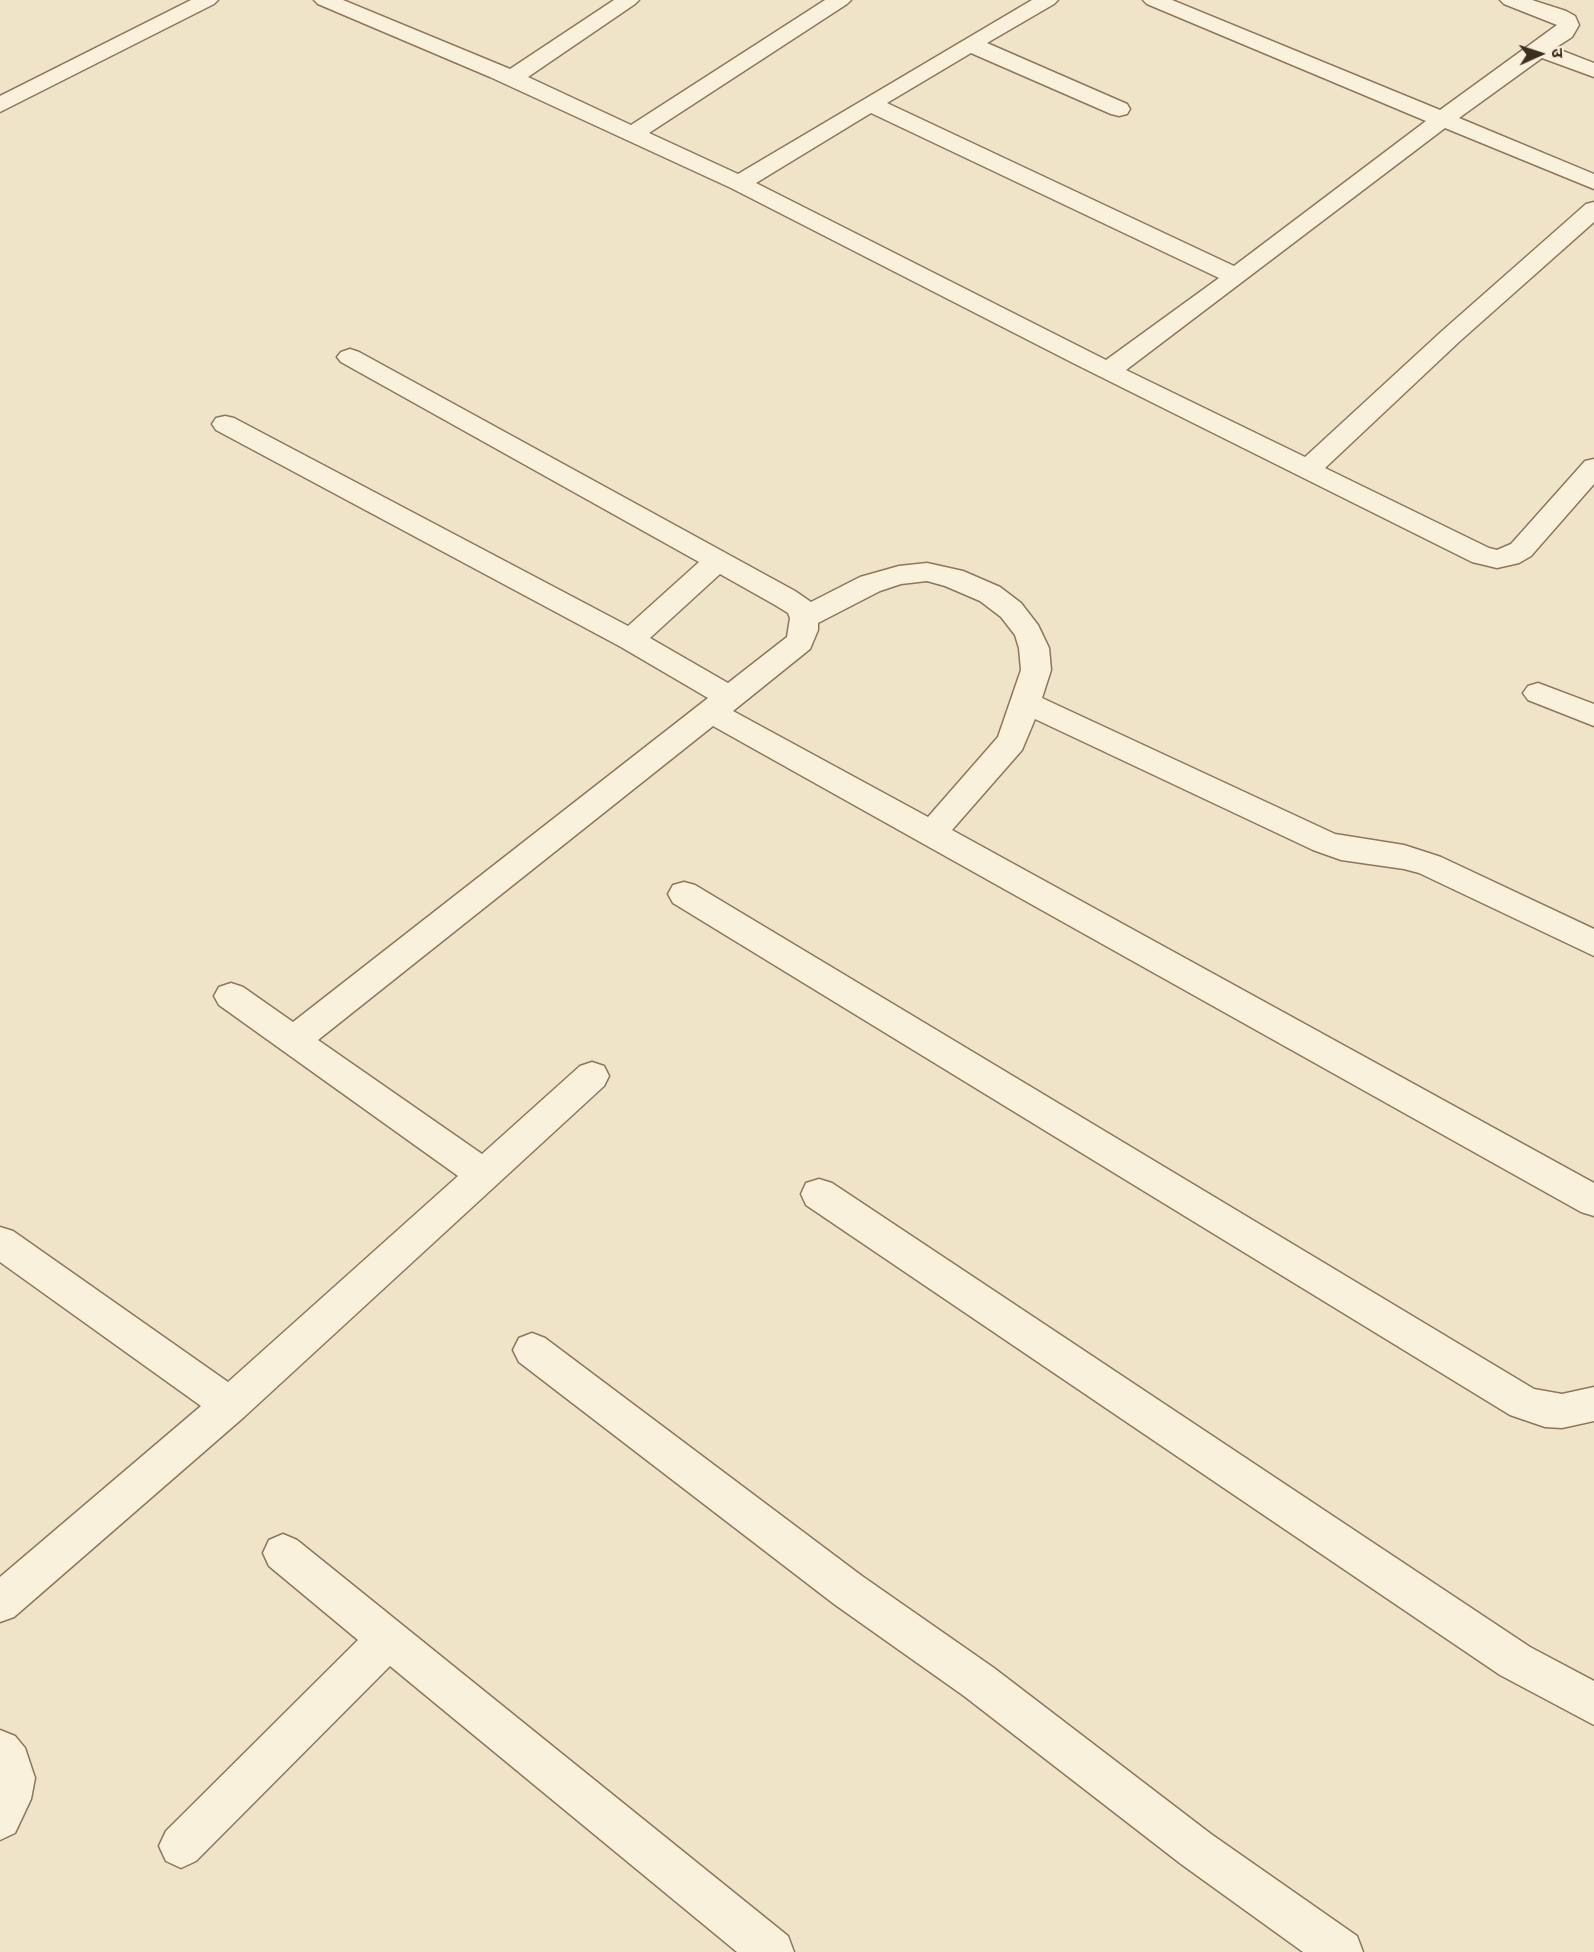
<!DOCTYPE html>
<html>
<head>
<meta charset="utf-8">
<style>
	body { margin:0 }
	#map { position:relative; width:1594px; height:1952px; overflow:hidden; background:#f0e4c8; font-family:"Playfair Display","Noto Sans Devanagari",serif }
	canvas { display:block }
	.north { position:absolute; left:1510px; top:24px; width:60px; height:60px; -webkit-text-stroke:4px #f7eed8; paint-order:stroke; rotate:87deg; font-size:16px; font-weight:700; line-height:24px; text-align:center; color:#3d2e20 }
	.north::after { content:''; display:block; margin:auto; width:21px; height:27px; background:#3d2e20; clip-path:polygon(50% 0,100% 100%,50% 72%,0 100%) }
</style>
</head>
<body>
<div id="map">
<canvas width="1594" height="1952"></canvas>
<div class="north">उ</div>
</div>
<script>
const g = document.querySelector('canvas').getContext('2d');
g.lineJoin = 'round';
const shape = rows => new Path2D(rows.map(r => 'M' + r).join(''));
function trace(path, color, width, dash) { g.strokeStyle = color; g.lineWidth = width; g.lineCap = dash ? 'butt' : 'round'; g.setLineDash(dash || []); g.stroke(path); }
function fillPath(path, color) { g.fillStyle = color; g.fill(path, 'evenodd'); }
const minor = shape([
	[191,0,218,0,214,4,0,112,0,96,191,0],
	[314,0,343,0,510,69,614,0,639,0,635,4,528,77,631,125,825,0,851,0,847,4,649,133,738,174,1032,0,1058,0,1054,4,987,43,1127,104,1130,109,1127,114,1119,116,1111,114,971,53,887,103,1234,266,1426,121,1147,4,1143,0,1172,0,1440,110,1557,25,1504,4,1500,0,1532,0,1566,11,1575,16,1579,25,1572,37,1555,48,1594,63,1594,77,1542,58,1459,118,1594,174,1594,189,1445,128,1126,370,1305,457,1442,331,1586,204,1594,202,1594,222,1460,341,1325,468,1489,548,1497,550,1511,544,1585,461,1594,459,1594,484,1531,556,1519,563,1497,568,1472,562,1073,363,731,188,490,77,318,4,314,0],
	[871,113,1219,278,1106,360,756,183,871,113],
	[350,349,359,352,795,591,811,602,860,577,899,566,927,563,963,571,1000,587,1021,603,1038,625,1049,648,1051,670,1042,698,1335,834,1404,845,1441,857,1594,929,1594,956,1419,873,1404,869,1341,860,1313,850,1035,719,1022,750,952,830,1594,1183,1594,1216,1581,1212,713,726,318,1040,482,1154,580,1066,592,1062,604,1066,609,1076,604,1086,244,1417,14,1617,0,1622,0,1577,201,1406,0,1262,0,1227,13,1231,228,1382,458,1176,219,1005,214,996,219,987,231,983,243,987,293,1022,708,698,621,647,216,430,212,424,216,418,225,416,234,418,628,626,699,562,341,362,337,357,341,352,350,349],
	[720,574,775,605,788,613,790,618,787,637,728,683,650,638,720,574],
	[927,581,945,586,980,601,1001,617,1015,635,1019,648,1021,670,998,737,928,817,733,711,810,649,818,630,818,623,880,591,901,584,927,581],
	[1538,683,1594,704,1594,726,1528,700,1523,693,1528,686,1538,683],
	[684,882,695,885,1534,1389,1562,1394,1594,1387,1594,1421,1562,1428,1545,1427,1510,1415,673,903,668,894,673,885,684,882],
	[819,1179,832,1183,1530,1647,1594,1681,1594,1725,1500,1675,806,1205,801,1194,806,1183,819,1179],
	[532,1333,545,1338,862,1576,994,1668,1211,1834,1357,1936,1363,1952,1303,1952,1181,1864,964,1696,834,1604,519,1362,513,1350,519,1338,532,1333],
	[283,1534,297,1540,788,1936,794,1952,737,1952,390,1666,196,1861,181,1868,166,1861,159,1846,166,1831,358,1640,269,1566,263,1553,269,1540,283,1534],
	[0,1730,15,1736,25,1748,35,1778,31,1799,15,1833,0,1840,0,1730]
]);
trace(minor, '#8d765c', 3);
fillPath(minor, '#faf1dc');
</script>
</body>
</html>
